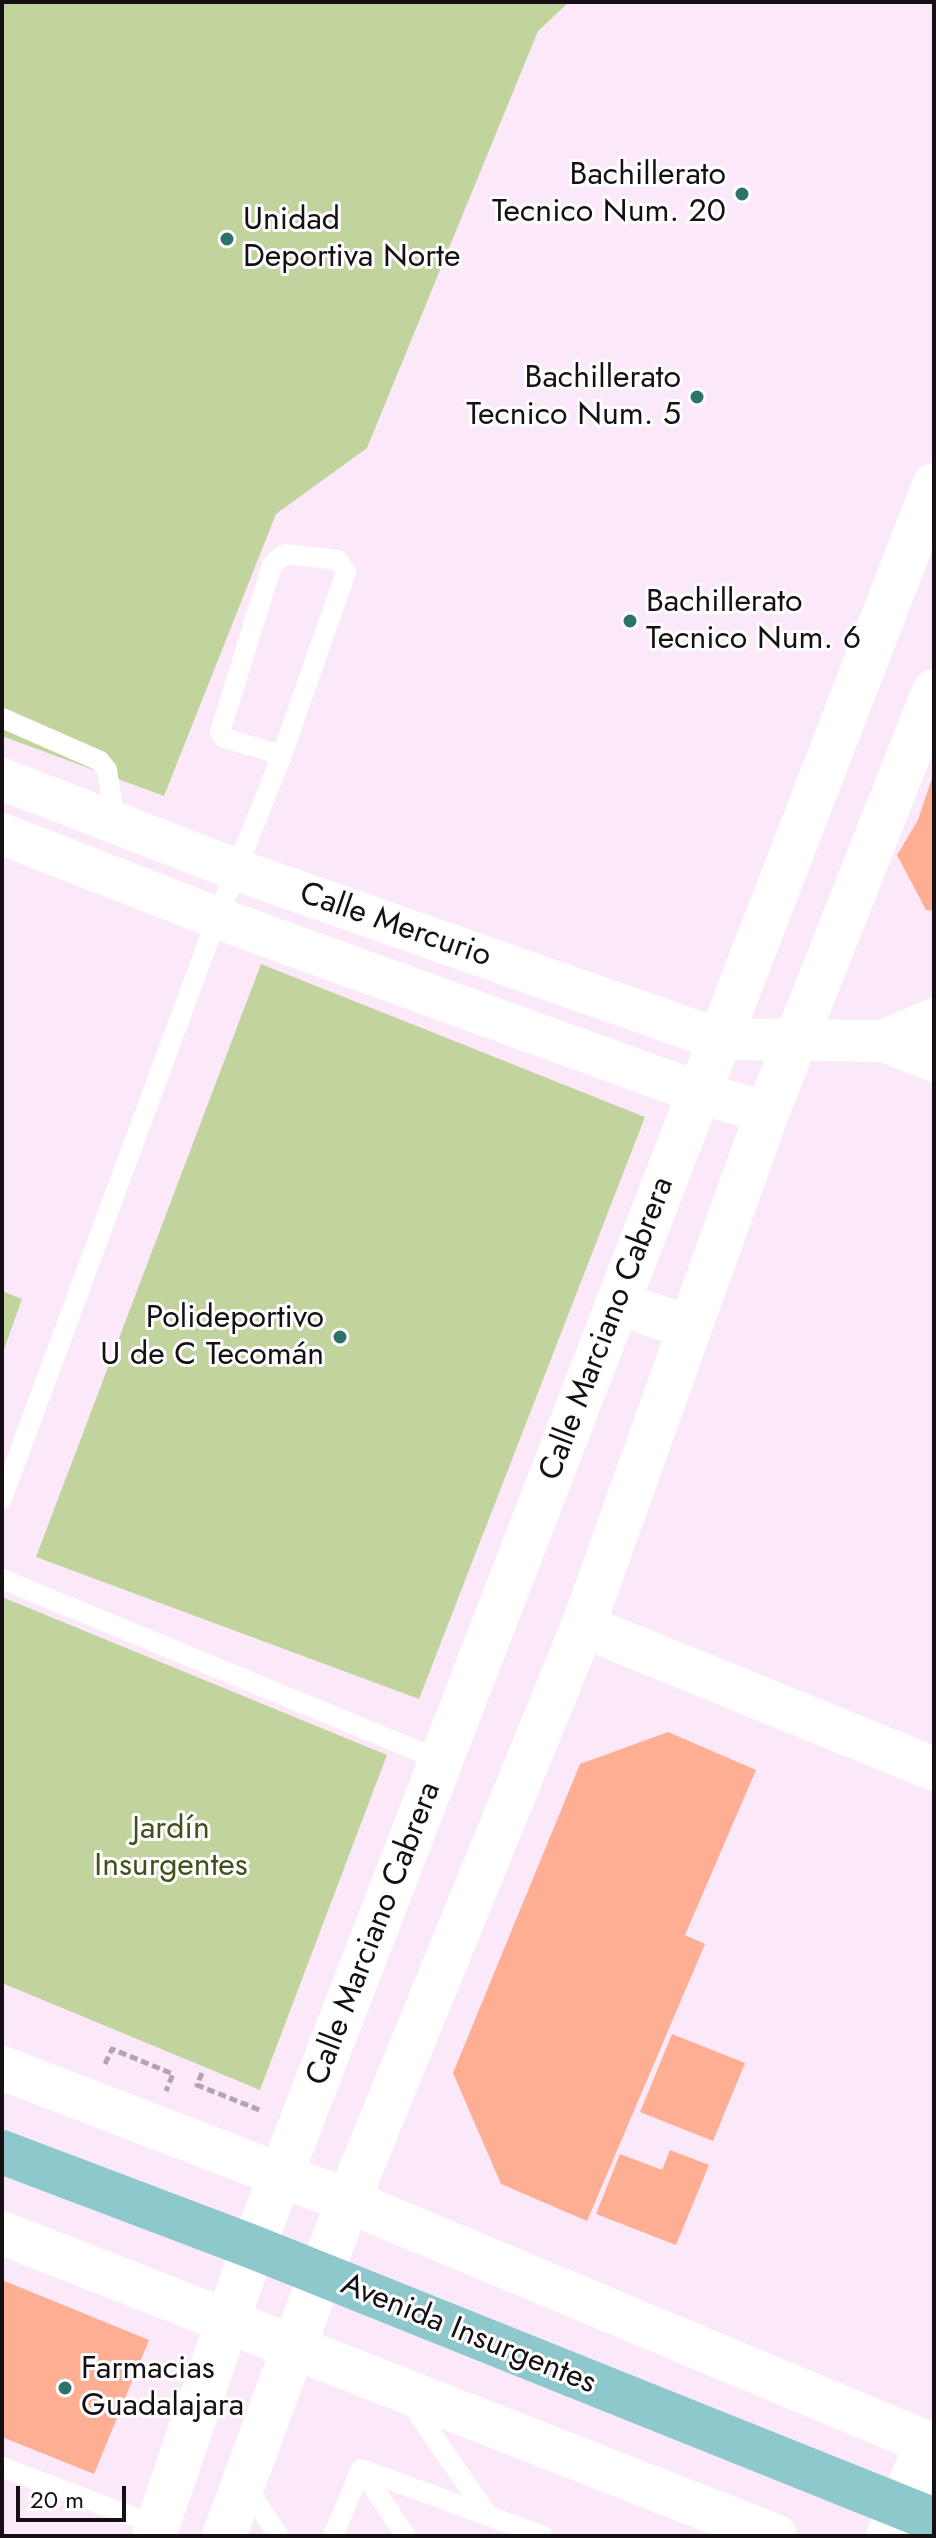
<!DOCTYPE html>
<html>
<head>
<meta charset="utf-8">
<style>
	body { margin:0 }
	#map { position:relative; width:936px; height:2538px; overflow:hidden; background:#fbe8f9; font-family:Jost,sans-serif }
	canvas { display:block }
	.frame { position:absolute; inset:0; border:4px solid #161015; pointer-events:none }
	.scale { position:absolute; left:16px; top:2486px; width:110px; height:36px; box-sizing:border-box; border:4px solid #161015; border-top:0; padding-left:10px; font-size:24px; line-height:28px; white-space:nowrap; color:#161015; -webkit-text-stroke:6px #fff; paint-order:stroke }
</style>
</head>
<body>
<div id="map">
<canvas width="936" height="2538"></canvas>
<div class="frame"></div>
<div class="scale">20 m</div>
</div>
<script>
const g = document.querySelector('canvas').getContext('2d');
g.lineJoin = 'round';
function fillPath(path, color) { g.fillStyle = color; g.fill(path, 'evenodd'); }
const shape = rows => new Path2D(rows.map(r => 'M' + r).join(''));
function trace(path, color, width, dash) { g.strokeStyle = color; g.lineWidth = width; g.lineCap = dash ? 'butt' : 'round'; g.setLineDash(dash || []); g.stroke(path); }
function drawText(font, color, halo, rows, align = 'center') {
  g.font = font + ' Jost,sans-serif'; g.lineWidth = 6; g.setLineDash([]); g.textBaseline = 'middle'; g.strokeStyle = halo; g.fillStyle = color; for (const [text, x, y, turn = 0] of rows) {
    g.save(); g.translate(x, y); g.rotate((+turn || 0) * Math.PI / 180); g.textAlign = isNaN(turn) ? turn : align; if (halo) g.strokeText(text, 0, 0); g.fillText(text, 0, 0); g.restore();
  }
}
const green = shape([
	[2,2,569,2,538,31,367,448,276,514,164,796,2,736],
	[261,964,645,1117,419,1699,36,1557],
	[2,1291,22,1299,2,1355],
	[2,1597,387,1755,260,2090,2,1983]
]);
const building = shape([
	[934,772,934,911,926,910,897,855,918,820],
	[668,1732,756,1770,685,1935,705,1944,587,2221,501,2184,453,2073,580,1764],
	[672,2034,745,2063,713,2141,640,2112],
	[670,2150,709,2165,676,2245,596,2214,620,2154,662,2170],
	[2,2280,149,2340,94,2474,2,2437]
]);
const path = shape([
	[105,2064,112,2049,173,2074,166,2091],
	[202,2073,197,2085,262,2111]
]);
const lane = shape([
	[2,718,100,761,107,770,115,822],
	[2,1499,217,918,282,755,346,572,338,560,285,554,272,565,220,732,224,738,282,755],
	[2,1579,442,1761],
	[408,2399,486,2513],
	[2,2467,158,2526],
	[361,2469,543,2536],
	[361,2469,406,2536],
	[245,2485,279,2536],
	[333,2536,361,2469]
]);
const street = shape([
	[2,779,237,870,718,1039,883,1041,934,1061],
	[2,834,217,918,697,1092,767,1113],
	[883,1041,934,1019]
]);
const secondary = shape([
	[620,1304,688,1327],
	[583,1626,934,1769],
	[2,2068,348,2201,934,2446],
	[2,2233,775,2536],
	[154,2536,253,2247,934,485],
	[224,2536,348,2201,583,1626,767,1113,934,691],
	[888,2536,927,2443]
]);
const primary = shape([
	[2,2152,253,2247,934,2520]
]);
const markers = [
	[742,194,8,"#2d736a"],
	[227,239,8,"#2d736a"],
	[697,397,8,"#2d736a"],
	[630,621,8,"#2d736a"],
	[340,1337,8,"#2d736a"],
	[65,2388,8,"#2d736a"]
];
const poiNames = [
	["Bachillerato",726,176],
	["Tecnico Num. 20",726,213],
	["Unidad",243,221,"left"],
	["Deportiva Norte",243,258,"left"],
	["Bachillerato",681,379],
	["Tecnico Num. 5",681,416],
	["Bachillerato",646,603,"left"],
	["Tecnico Num. 6",646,640,"left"],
	["Polideportivo",324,1319],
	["U de C Tecomán",324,1356],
	["Farmacias",81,2370,"left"],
	["Guadalajara",81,2407,"left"]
];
const streetNames = [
	["Calle Mercurio",395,926,19],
	["Calle Marciano Cabrera",608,1329,-69],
	["Calle Marciano Cabrera",375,1934,-69],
	["Avenida Insurgentes",468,2335,22]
];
const parkNames = [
	["Jardín",171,1830],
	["Insurgentes",171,1867]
];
fillPath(green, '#c2d49d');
fillPath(building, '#feaf93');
trace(path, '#b3a4b1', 5, [8, 4]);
trace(lane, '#fff', 20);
trace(street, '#fff', 42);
trace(secondary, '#fff', 44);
trace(primary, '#8dc8cc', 44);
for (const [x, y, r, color] of markers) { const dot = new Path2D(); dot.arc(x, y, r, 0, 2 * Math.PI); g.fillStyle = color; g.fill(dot); trace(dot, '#fff', 3); }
drawText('32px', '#161015', '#fff', poiNames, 'right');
drawText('32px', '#161015', '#fff', streetNames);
drawText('32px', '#42511c', '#fff', parkNames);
</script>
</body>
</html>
